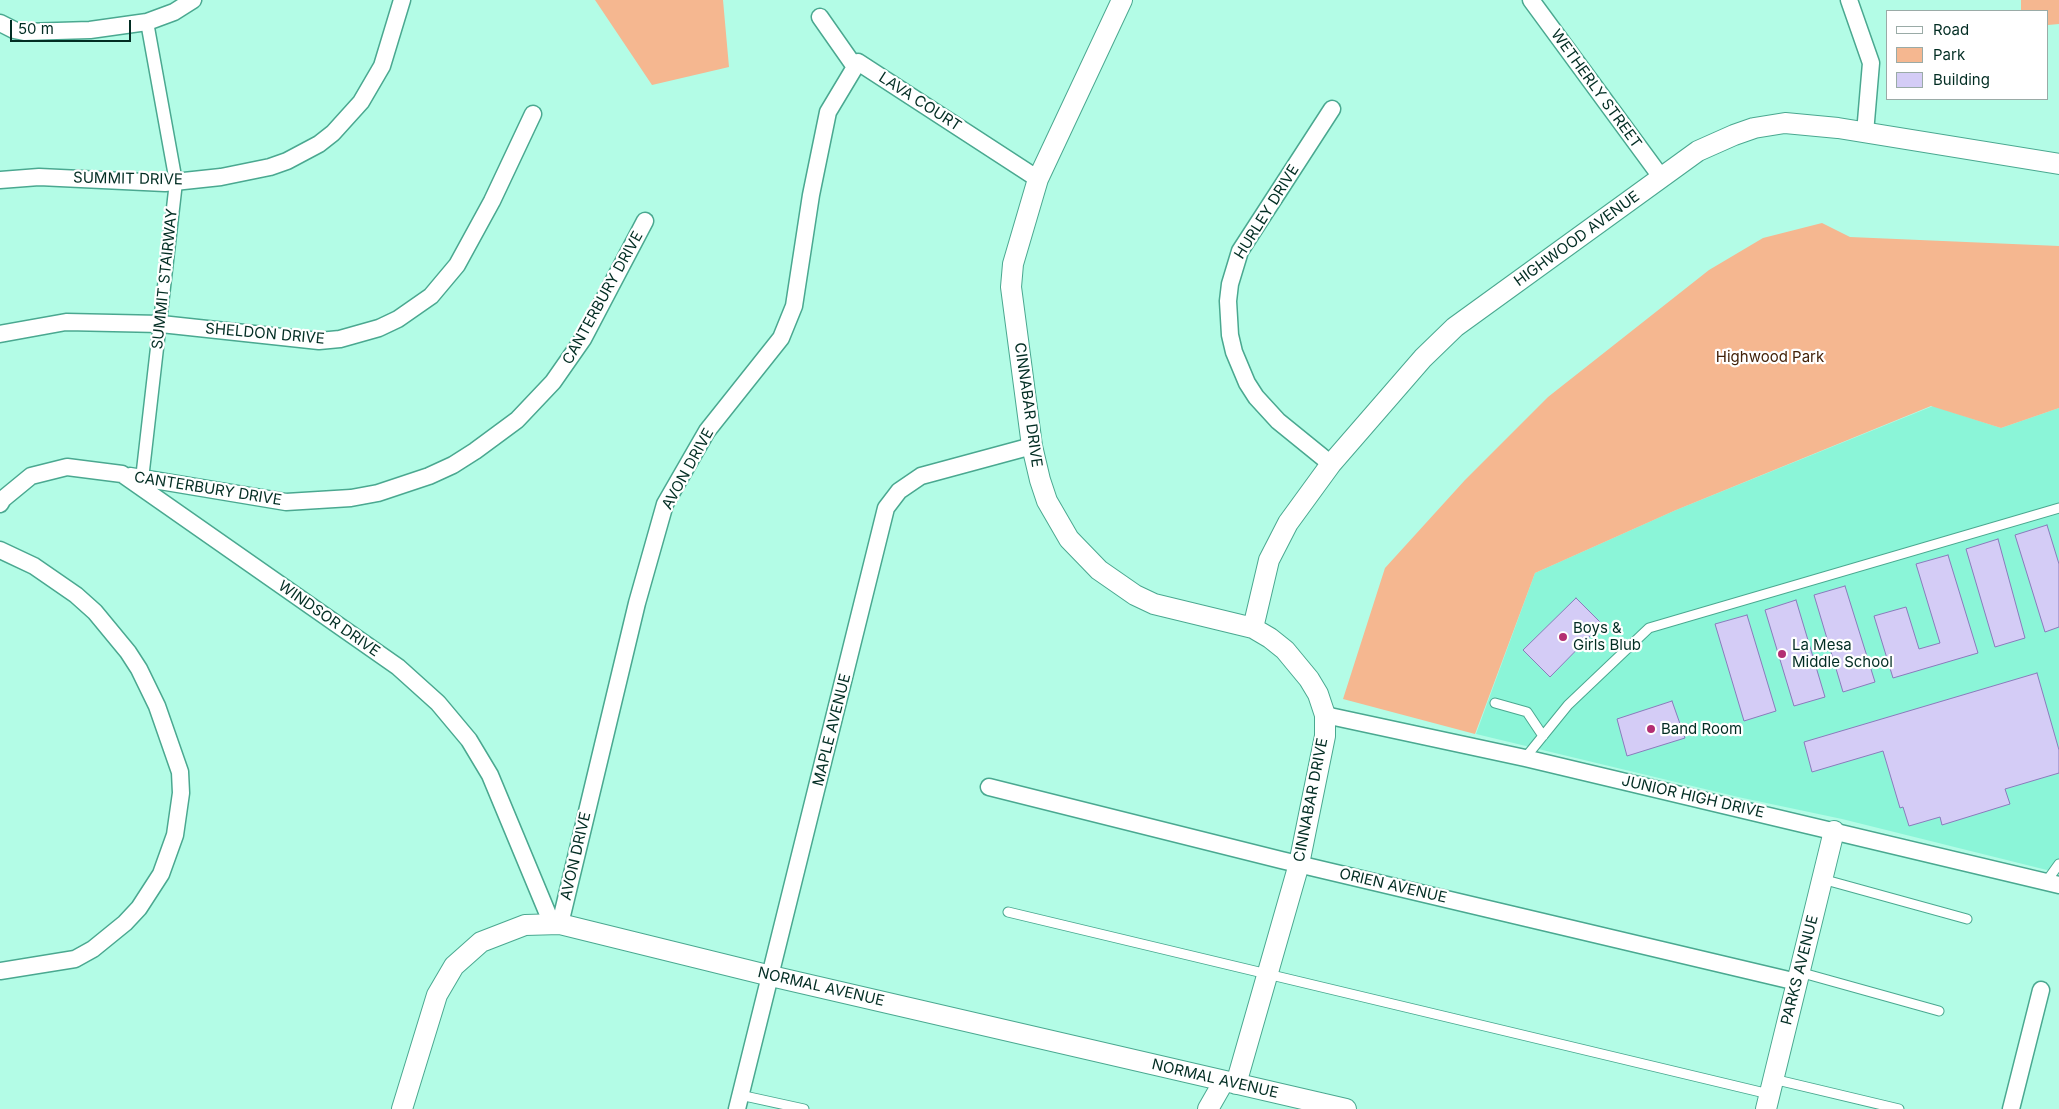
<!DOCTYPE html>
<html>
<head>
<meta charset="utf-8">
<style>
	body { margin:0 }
	#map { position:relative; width:2059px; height:1109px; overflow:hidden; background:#b3fce6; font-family:Inter,sans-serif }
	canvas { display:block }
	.legend { position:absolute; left:1886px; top:10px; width:162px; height:90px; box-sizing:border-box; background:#fff; border:1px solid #9aaba7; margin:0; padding:6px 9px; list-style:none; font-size:15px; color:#022d23 }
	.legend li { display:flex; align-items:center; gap:10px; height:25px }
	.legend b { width:25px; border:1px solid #9aaba7 }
	.scale { position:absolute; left:10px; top:20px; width:121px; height:22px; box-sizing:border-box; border:2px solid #022d23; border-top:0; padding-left:6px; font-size:15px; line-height:18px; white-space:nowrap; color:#022d23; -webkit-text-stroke:4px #fff; paint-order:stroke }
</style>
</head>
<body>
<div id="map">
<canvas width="2059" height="1109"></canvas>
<ul class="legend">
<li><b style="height:6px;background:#fff"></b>Road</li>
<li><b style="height:14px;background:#f5b790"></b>Park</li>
<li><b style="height:14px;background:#d4ccf6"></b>Building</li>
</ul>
<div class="scale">50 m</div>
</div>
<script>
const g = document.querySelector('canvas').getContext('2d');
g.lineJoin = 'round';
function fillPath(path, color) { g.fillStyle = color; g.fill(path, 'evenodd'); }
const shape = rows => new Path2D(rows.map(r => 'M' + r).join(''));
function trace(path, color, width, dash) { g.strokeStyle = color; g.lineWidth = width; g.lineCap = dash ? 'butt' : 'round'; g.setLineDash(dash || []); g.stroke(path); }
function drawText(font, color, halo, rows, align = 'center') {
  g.font = font + ' Inter,sans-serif'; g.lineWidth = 4.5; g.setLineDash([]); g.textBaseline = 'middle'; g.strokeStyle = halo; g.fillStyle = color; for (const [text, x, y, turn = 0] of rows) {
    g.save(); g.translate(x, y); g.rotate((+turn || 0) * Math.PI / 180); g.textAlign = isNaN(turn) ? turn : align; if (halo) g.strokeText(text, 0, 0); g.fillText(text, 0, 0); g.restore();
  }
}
const built = shape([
	[1933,406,2001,428,2059,408,2059,873,1842,819,1738,797,1476,734,1535,573,1676,510]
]);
const green = shape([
	[595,0,723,0,729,67,652,85],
	[2021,0,2059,0,2059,24,2048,25,2048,11,2021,11],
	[1822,223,1850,237,2059,246,2059,408,2001,428,1931,406,1676,510,1535,573,1475,734,1343,699,1385,568,1465,480,1548,397,1709,270,1763,238]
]);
const building = shape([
	[2047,525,2059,564,2059,627,2045,632,2015,535,2047,525],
	[1998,539,2025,638,1995,647,1966,549,1998,539],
	[1948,555,1978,653,1893,678,1874,616,1906,607,1919,649,1940,643,1916,564,1948,555],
	[1845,586,1875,682,1843,692,1814,595,1845,586],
	[1576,598,1602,624,1550,677,1523,650,1576,598],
	[1796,600,1825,697,1794,706,1765,610,1796,600],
	[1747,615,1776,711,1744,721,1715,624,1747,615],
	[2037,673,2059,750,2059,773,2005,789,2010,804,1942,825,1940,817,1909,826,1903,807,1900,808,1883,751,1812,772,1804,742,2037,673],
	[1672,701,1685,738,1627,756,1617,719,1672,701]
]);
const service = shape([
	[1495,703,1527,712,1543,736],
	[1525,758,1568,705,1649,628,2059,508],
	[1822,879,1967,919],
	[2046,882,2059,864],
	[1008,912,1769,1094],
	[1799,972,1939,1011],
	[1773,1079,1899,1109],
	[740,1095,804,1109]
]);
const pedestrian = shape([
	[142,479,176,182,147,22]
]);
const minor = shape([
	[1531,0,1661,177],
	[1849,0,1871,63,1865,133],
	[820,17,855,67],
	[0,23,14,30,24,32,90,30,147,22,174,12,193,0],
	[0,180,39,177,165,183,221,177,270,167,287,161,319,144,333,133,361,102,382,66,402,0],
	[0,334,66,322,161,324,319,341,340,339,379,328,398,319,431,296,457,265,492,201,533,114],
	[1331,464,1278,421,1256,397,1247,383,1234,352,1230,335,1228,301,1230,284,1240,251,1332,109],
	[130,476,286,502,351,498,378,493,429,476,453,465,475,451,517,420,553,382,583,339,645,221],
	[0,504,3,499,31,476,67,467,122,474,398,667,438,703,469,740,490,775,552,924],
	[0,550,34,566,76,595,95,612,128,652,139,669,157,706,180,772,181,793,175,835,161,874,139,908,125,923,93,949,75,959,0,971],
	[1325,715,1525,758,2059,885],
	[989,787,1281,860,1797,982],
	[560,924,637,603,665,504,707,431,781,338,794,306,811,195,828,112,858,62,1038,179],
	[737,1109,886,508,899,491,921,476,1032,446],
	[2011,1109,2041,990]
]);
const tertiary = shape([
	[1122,0,1038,179,1013,264,1011,287,1032,446,1040,480,1047,501,1069,539,1099,570,1135,595,1154,604,1253,628,1270,638,1285,650,1309,679,1318,694,1325,715,1325,736,1299,864,1236,1084],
	[1253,628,1269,560,1288,523,1331,464,1423,358,1455,327,1698,151,1734,135,1754,128,1785,123,1838,128,2059,164],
	[402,1109,437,995,454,966,481,942,525,925,560,924,771,976,1346,1109],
	[1208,1109,1224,1081],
	[1766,1109,1834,831]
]);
const markers = [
	[1563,637,5,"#b32e72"],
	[1782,654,5,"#b32e72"],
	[1651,729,5,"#b32e72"]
];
const streetNames = [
	["WETHERLY STREET",1596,89,54],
	["LAVA COURT",920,102,33],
	["SUMMIT DRIVE",128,179,1],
	["HURLEY DRIVE",1267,212,-58],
	["HIGHWOOD AVENUE",1577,239,-36],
	["SUMMIT STAIRWAY",165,279,-84],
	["CANTERBURY DRIVE",603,298,-61],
	["SHELDON DRIVE",265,334,5],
	["CINNABAR DRIVE",1028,405,82],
	["AVON DRIVE",688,469,-61],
	["CANTERBURY DRIVE",208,489,9],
	["WINDSOR DRIVE",329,619,35],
	["MAPLE AVENUE",832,730,-76],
	["JUNIOR HIGH DRIVE",1693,797,13],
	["CINNABAR DRIVE",1311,800,-79],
	["AVON DRIVE",576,856,-77],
	["ORIEN AVENUE",1393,886,13],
	["PARKS AVENUE",1800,970,-76],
	["NORMAL AVENUE",821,987,13],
	["NORMAL AVENUE",1215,1079,13]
];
const parkNames = [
	["Highwood Park",1770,357]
];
const poiNames = [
	["Boys &",1573,628],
	["Girls Blub",1573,645],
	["La Mesa",1792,645],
	["Middle School",1792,662],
	["Band Room",1661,729]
];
fillPath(built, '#8bf5d8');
fillPath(green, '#f5b790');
fillPath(building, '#d4ccf6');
trace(building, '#8a7bbc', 1);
trace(service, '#4aa890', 11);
trace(pedestrian, '#4aa890', 15);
trace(minor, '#4aa890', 19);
trace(tertiary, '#4aa890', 22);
trace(service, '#fff', 9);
trace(pedestrian, '#fff', 12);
trace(minor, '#fff', 16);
trace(tertiary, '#fff', 20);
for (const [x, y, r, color] of markers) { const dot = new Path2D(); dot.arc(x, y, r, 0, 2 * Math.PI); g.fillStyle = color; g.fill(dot); trace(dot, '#fff', 2); }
drawText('15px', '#022d23', '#fff', streetNames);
drawText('15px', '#432209', '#fff', parkNames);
drawText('15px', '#022d23', '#fff', poiNames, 'left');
</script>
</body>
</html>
